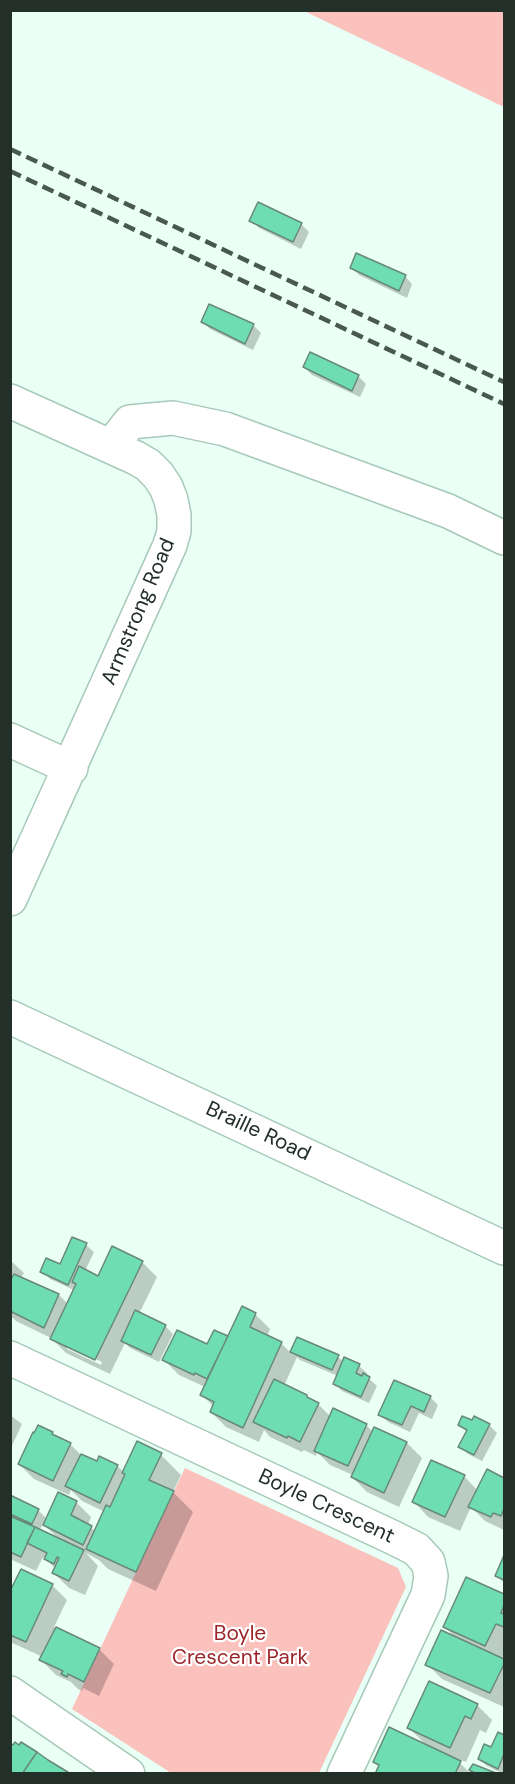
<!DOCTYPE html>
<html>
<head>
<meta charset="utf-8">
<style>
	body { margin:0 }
	#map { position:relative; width:515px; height:1784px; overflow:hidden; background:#eafff5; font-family:"DM Sans",sans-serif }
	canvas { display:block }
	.frame { position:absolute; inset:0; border:12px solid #223029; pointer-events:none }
</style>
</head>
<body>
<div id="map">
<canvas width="515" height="1784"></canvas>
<div class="frame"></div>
</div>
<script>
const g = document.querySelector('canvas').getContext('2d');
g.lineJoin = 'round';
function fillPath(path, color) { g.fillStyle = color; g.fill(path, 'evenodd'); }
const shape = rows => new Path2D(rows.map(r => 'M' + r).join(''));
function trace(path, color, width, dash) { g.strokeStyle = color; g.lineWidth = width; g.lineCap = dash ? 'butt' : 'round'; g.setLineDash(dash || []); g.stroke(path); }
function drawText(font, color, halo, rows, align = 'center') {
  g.font = font + ' "DM Sans",sans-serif'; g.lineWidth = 4.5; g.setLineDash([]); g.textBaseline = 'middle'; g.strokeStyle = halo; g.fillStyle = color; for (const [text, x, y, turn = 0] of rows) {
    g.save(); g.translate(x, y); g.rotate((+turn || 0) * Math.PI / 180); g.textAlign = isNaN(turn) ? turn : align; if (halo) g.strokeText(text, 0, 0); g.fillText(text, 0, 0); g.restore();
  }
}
const green = shape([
	[304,11,504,11,504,107],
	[185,1468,398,1568,406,1587,319,1773,171,1773,72,1709]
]);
const shadow = shape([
	[251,220,301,224,309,232,301,249,259,228],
	[351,267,405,276,412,284,407,298,359,275],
	[203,322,253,325,261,333,253,350,210,329],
	[304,367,358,376,366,384,360,397,312,375],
	[86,1245,94,1252,85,1271,99,1278,142,1262,157,1277,139,1314,165,1326,173,1334,159,1362,130,1348,125,1343,110,1374,66,1353,51,1338,16,1321,10,1315,10,1260,24,1273,21,1278,59,1295,68,1304,74,1290,50,1279,42,1271,60,1266],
	[67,1345,102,1362,101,1365,67,1349],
	[255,1314,270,1329,267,1337,282,1344,291,1353,298,1339,338,1357,344,1362,359,1366,367,1373,366,1376,377,1386,369,1403,342,1391,334,1383,338,1376,300,1360,297,1357,284,1386,318,1404,331,1417,366,1425,373,1432,375,1429,407,1443,422,1458,399,1507,367,1492,352,1477,353,1475,330,1465,317,1452,316,1456,304,1450,302,1452,270,1437,264,1430,259,1442,226,1427,211,1412,214,1407,202,1395,205,1387,179,1375,164,1360,228,1338],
	[430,1397,438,1405,432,1419,419,1413,410,1432,388,1422,380,1415],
	[10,1415,22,1424,10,1450],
	[460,1425,489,1425,497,1433,482,1461,468,1454,460,1447,467,1432],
	[39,1427,70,1444,82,1456,98,1463,117,1466,124,1472,138,1443,161,1455,181,1475,173,1492,193,1512,156,1591,108,1569,99,1560,86,1553,98,1566,85,1595,69,1588,54,1573,56,1569,45,1559,43,1557,36,1571,10,1559,10,1497,38,1510,47,1519,59,1494,76,1502,91,1517,88,1525,96,1532,105,1512,82,1501,71,1490,69,1495,34,1479,19,1464],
	[43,1524,59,1539,39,1531],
	[487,1471,504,1480,504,1530,485,1521,471,1507,460,1531,428,1517,414,1502,464,1476,478,1491],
	[504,1559,504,1583,497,1575],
	[467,1579,504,1596,504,1652,502,1658,504,1660,504,1707,442,1679,427,1664,456,1638,445,1627],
	[52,1585,67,1600,54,1627,99,1649,114,1664,99,1696,83,1688,82,1691,78,1689,71,1682,56,1675,41,1660,43,1657,10,1642,10,1595],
	[477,1705,492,1720,486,1733,480,1730,466,1762,455,1758,469,1772,474,1765,494,1774,377,1774,380,1767,374,1762,428,1747,409,1728],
	[499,1734,504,1737,504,1774,487,1766,479,1759,492,1749]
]);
const building = shape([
	[258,202,302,223,293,242,249,221,258,202],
	[356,253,406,275,399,291,350,268,356,253],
	[209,304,254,324,245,344,201,322,209,304],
	[310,352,359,375,352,391,303,367,310,352],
	[72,1237,87,1243,68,1285,40,1272,46,1258,60,1264,72,1237],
	[112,1246,143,1261,95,1360,50,1339,76,1284,72,1282,79,1266,98,1276,112,1246],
	[14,1274,59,1294,44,1328,10,1311,10,1281,14,1274],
	[242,1306,256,1313,250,1327,282,1342,243,1428,210,1412,214,1402,200,1395,242,1306],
	[135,1310,166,1325,151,1355,121,1341,135,1310],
	[177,1330,207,1344,214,1330,228,1336,207,1379,195,1373,194,1375,162,1360,177,1330],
	[297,1337,339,1355,332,1370,290,1352,297,1337],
	[344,1357,360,1364,356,1373,362,1376,363,1373,370,1377,361,1397,333,1384,344,1357],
	[274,1379,307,1395,307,1397,319,1403,300,1442,288,1436,287,1438,253,1422,274,1379],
	[394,1380,431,1396,424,1412,411,1406,402,1425,378,1415,394,1380],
	[333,1408,367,1424,348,1466,314,1451,333,1408],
	[462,1416,472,1420,474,1416,490,1424,474,1455,458,1447,467,1430,458,1425,462,1416],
	[38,1425,53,1432,52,1434,71,1443,53,1481,18,1464,33,1432,34,1433,38,1425],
	[374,1427,407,1442,384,1493,351,1477,374,1427],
	[137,1441,162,1453,149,1480,174,1491,136,1572,86,1549,106,1505,110,1507,125,1474,122,1473,137,1441],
	[81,1454,97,1461,99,1456,118,1465,100,1503,65,1486,81,1454],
	[431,1460,465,1475,445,1517,412,1502,431,1460],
	[487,1469,504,1478,504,1509,501,1516,493,1513,491,1517,468,1507,487,1469],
	[58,1492,77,1501,71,1515,92,1526,83,1545,43,1525,58,1492],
	[10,1495,39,1509,32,1524,10,1514,10,1495],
	[10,1516,35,1527,21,1557,10,1552,10,1516],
	[35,1527,84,1550,69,1581,52,1573,59,1558,57,1557,54,1564,44,1559,47,1553,27,1543,35,1527],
	[504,1555,504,1580,495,1576,504,1555],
	[21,1569,53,1584,26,1642,10,1635,10,1591,21,1569],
	[466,1577,504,1594,504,1605,501,1613,504,1614,504,1627,496,1624,485,1646,443,1627,466,1577],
	[56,1627,100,1648,84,1682,68,1674,67,1677,61,1674,63,1671,39,1660,56,1627],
	[441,1630,504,1659,504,1664,490,1693,425,1665,441,1630],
	[429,1681,478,1704,471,1719,465,1716,450,1748,407,1728,429,1681],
	[389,1727,461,1761,455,1774,375,1774,379,1765,373,1762,389,1727],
	[498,1732,504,1735,504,1754,498,1769,478,1759,484,1744,491,1747,498,1732],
	[15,1742,19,1745,21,1742,37,1752,22,1774,10,1774,10,1743,13,1745,15,1742],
	[37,1752,48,1760,71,1774,22,1774,37,1752],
	[473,1764,496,1773,477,1774,469,1770,473,1764]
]);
const minor = shape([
	[10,401,136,458,148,465,158,475,166,487,171,500,174,515,174,531,170,545,10,899],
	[111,446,130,422,173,418,225,429,448,511,504,538],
	[10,740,71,768],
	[10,1017,504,1248],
	[10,1358,394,1538,416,1549,428,1562,431,1576,428,1595,344,1774],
	[10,1693,128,1774]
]);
const rail = shape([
	[10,149,504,382],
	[10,171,504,404]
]);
const streetNames = [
	["Armstrong Road",139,612,-67],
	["Braille Road",258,1132,25],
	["Boyle Crescent",326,1507,25]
];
const parkNames = [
	["Boyle",240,1634],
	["Crescent Park",240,1658]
];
fillPath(green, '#fac1bd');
fillPath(shadow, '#0003');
fillPath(building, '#6eddb1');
trace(building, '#68897a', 1.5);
trace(minor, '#a7c9b9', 36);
trace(minor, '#fff', 33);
trace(rail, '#495851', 4.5, [12, 6]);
drawText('21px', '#223029', '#fff', streetNames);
drawText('21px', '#9a262a', '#fff', parkNames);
</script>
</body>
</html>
